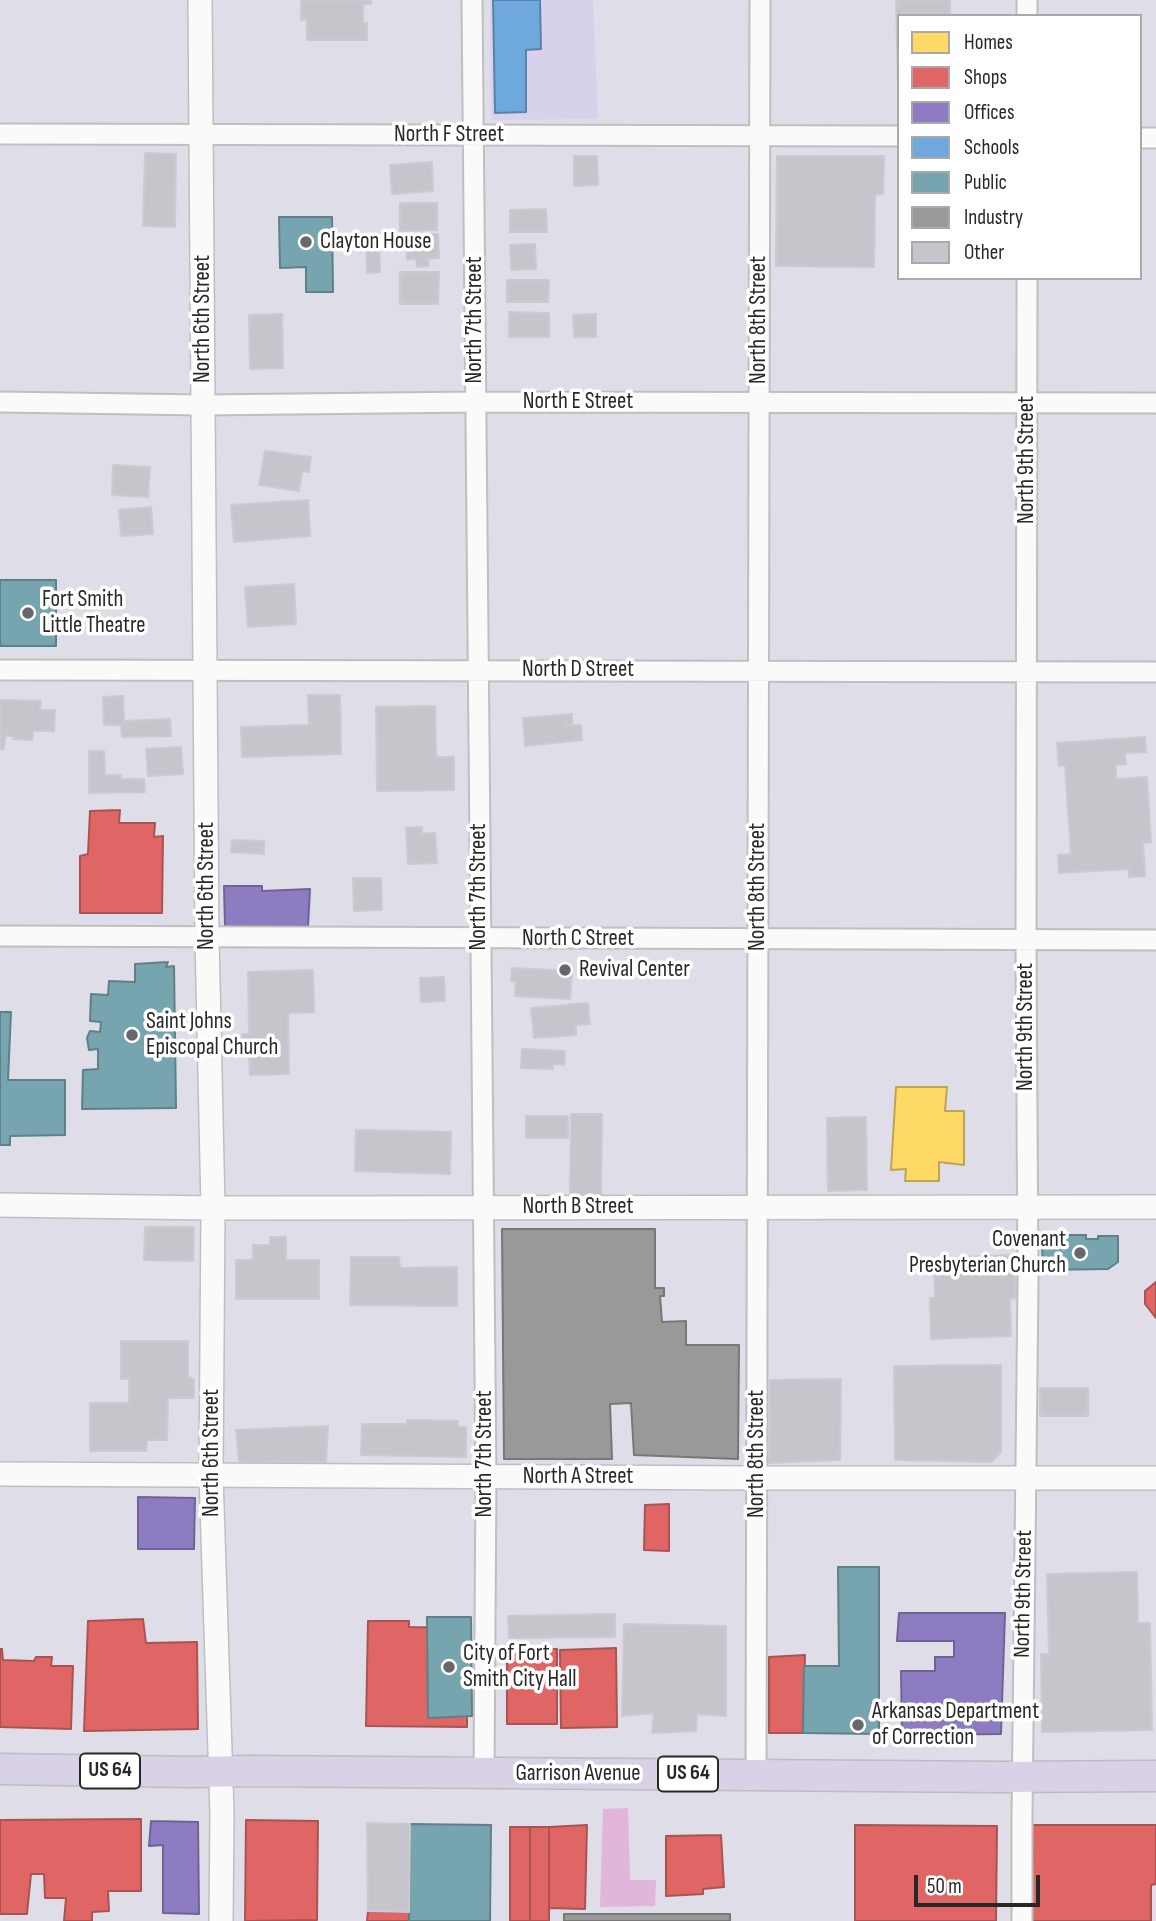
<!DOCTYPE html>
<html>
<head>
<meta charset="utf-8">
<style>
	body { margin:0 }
	#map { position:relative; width:1156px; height:1921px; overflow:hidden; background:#dfdde7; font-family:"Sofia Sans Condensed",sans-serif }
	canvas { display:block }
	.legend { position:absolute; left:897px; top:14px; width:245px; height:266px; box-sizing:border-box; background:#fff; border:2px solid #a9a9a9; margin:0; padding:9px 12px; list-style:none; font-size:21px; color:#282828 }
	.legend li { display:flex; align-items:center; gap:14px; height:35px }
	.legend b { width:35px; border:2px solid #a9a9a9 }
	.scale { position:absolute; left:914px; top:1875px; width:126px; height:32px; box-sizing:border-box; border:4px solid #282828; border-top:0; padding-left:9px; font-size:21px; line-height:24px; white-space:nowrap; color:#282828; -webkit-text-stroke:5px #fff; paint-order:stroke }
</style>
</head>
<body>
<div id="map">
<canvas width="1156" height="1921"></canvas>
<ul class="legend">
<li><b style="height:19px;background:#ffd966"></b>Homes</li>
<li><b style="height:19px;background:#e06666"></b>Shops</li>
<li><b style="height:19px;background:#8e7cc3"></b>Offices</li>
<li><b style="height:19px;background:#6fa8dc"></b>Schools</li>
<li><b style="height:19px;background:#76a5af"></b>Public</li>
<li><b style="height:19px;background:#999"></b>Industry</li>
<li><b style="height:19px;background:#c6c5cb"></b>Other</li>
</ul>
<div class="scale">50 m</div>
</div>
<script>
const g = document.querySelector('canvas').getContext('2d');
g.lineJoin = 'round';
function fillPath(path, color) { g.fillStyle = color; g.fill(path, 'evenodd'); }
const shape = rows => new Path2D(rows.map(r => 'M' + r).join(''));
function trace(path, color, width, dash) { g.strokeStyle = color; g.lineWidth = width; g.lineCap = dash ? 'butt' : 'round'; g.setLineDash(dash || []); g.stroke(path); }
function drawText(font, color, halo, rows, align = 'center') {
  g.font = font + ' "Sofia Sans Condensed",sans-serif'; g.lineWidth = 7; g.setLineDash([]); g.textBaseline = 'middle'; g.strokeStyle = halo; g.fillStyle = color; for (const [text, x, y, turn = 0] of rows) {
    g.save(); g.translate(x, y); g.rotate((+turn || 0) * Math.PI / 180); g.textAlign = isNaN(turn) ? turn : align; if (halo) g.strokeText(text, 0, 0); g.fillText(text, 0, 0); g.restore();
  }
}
const education = shape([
	[490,0,593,0,598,119,491,120]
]);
const green = shape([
	[628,1808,630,1880,656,1880,655,1906,600,1907,603,1809]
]);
const homes = shape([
	[896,1087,947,1087,945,1111,964,1111,964,1165,939,1162,939,1181,905,1181,906,1169,891,1170,896,1087]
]);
const shops = shape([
	[120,810,119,823,155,823,154,837,163,836,162,913,80,913,80,856,88,854,90,811,120,810],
	[1156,1282,1156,1318,1145,1304,1145,1291,1156,1282],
	[669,1504,669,1551,644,1550,645,1505,669,1504],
	[143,1619,146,1643,197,1642,198,1729,84,1731,88,1621,143,1619],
	[368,1621,409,1621,409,1627,467,1628,467,1727,366,1726,368,1621],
	[616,1648,617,1727,561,1728,560,1650,616,1648],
	[0,1649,2,1649,3,1660,34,1661,36,1657,52,1657,51,1666,73,1666,71,1729,0,1727,0,1649],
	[507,1649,557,1649,557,1724,507,1724,507,1649],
	[805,1655,803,1733,769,1733,769,1657,805,1655],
	[141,1819,141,1891,108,1891,109,1911,92,1912,92,1921,64,1921,66,1898,45,1898,44,1874,31,1874,27,1914,0,1914,0,1820,141,1819],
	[246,1820,318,1821,317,1920,245,1921,246,1820],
	[587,1825,585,1909,549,1908,549,1827,587,1825],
	[855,1825,997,1826,996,1921,855,1921,855,1825],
	[1031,1825,1156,1825,1156,1884,1151,1885,1151,1921,1031,1921,1033,1850,1031,1825],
	[510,1827,530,1827,530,1921,510,1921,510,1827],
	[530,1827,549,1827,549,1921,530,1921,530,1827],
	[721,1835,724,1887,703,1889,703,1894,666,1896,666,1836,721,1835],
	[368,1911,409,1912,409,1921,367,1921,368,1911]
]);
const offices = shape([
	[224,886,262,886,262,891,310,889,308,926,225,926,224,886],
	[138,1497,195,1498,194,1549,138,1549,138,1497],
	[899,1613,1005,1613,1001,1734,902,1735,901,1671,935,1671,935,1657,954,1657,954,1641,897,1641,899,1613],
	[151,1821,198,1822,199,1914,163,1913,163,1845,149,1846,151,1821]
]);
const schools = shape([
	[493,0,540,0,541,49,526,50,526,112,495,113,493,0]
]);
const public = shape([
	[279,217,332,217,333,292,306,292,306,267,280,268,279,217],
	[0,580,56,580,56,646,0,646,0,580],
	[168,962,166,967,174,966,176,1108,82,1109,83,1070,98,1069,98,1049,89,1050,87,1038,90,1031,100,1032,101,1022,90,1021,91,994,108,995,109,981,135,982,135,964,168,962],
	[0,1012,11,1012,8,1080,65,1080,65,1135,10,1136,10,1145,0,1145,0,1012],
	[1056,1235,1086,1235,1086,1239,1098,1239,1098,1236,1118,1236,1118,1262,1108,1269,1043,1270,1042,1245,1049,1245,1049,1242,1056,1235],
	[838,1567,879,1567,879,1734,803,1733,804,1666,839,1666,838,1567],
	[427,1617,471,1617,472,1716,428,1718,427,1617],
	[410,1824,491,1825,490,1921,409,1921,410,1824]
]);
const industry = shape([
	[502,1229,655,1229,655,1288,664,1288,664,1296,660,1296,662,1322,686,1321,686,1345,739,1345,738,1459,634,1455,631,1403,610,1404,612,1459,504,1459,502,1229],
	[564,1914,730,1914,730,1921,564,1921,564,1914]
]);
const building = shape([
	[301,0,371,0,371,4,363,4,363,23,367,23,367,40,307,40,307,20,301,20,301,0],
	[896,0,950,0,950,16,899,16,898,83,896,0],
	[145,153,176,154,175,227,143,226,145,153],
	[574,156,597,156,598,185,574,186,574,156],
	[777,156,884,156,883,194,875,195,874,267,776,266,777,156],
	[432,162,433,191,392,194,390,165,432,162],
	[400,203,437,203,437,230,400,231,400,203],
	[546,209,547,232,510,232,510,210,546,209],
	[438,234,439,258,428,259,429,266,417,267,416,259,407,260,406,236,438,234],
	[379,239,380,272,367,273,366,240,379,239],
	[535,244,536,269,511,270,510,245,535,244],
	[400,272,439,272,438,304,400,304,400,272],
	[507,280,549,280,548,302,507,302,507,280],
	[509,312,549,313,549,337,509,337,509,312],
	[282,314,283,368,250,369,249,315,282,314],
	[596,314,596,337,574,337,573,315,596,314],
	[265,451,311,457,309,472,302,471,299,491,259,485,265,451],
	[113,465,150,467,148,497,112,495,113,465],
	[308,500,310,536,234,542,231,505,308,500],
	[151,507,153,534,121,536,119,510,151,507],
	[294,584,296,624,248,627,245,587,294,584],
	[308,695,340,695,341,754,242,757,241,727,309,725,308,695],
	[123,696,124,721,170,719,171,736,122,737,121,725,104,725,103,697,123,696],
	[0,700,41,701,40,710,55,710,54,731,33,731,32,740,13,739,13,736,5,736,4,749,0,749,0,700],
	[435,706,436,757,454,757,454,790,377,791,376,707,435,706],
	[572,714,572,724,565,725,565,726,581,725,582,740,525,746,523,718,572,714],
	[1145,737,1146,752,1125,753,1126,764,1116,765,1116,779,1147,777,1151,842,1143,843,1145,876,1129,877,1129,869,1059,873,1058,855,1071,854,1065,765,1059,766,1057,743,1145,737],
	[181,747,183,774,148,776,146,749,181,747],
	[89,751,104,751,105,775,121,775,121,779,144,779,145,792,89,793,89,751],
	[422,827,422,834,435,833,437,863,408,864,406,828,422,827],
	[232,840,264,841,264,854,231,852,232,840],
	[353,878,381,878,382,910,354,911,353,878],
	[512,968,572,971,570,999,515,996,516,982,511,981,512,968],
	[313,970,314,1012,288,1013,289,1074,250,1075,249,1053,243,1053,242,1034,249,1034,248,972,313,970],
	[444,977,445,1001,421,1002,420,978,444,977],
	[588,1003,590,1024,576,1025,576,1035,534,1038,531,1008,588,1003],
	[522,1049,565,1051,564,1065,553,1064,553,1069,521,1068,522,1049],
	[571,1114,602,1114,601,1195,570,1194,571,1114],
	[526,1116,568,1116,568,1138,526,1138,526,1116],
	[866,1117,867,1190,828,1191,827,1118,866,1117],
	[356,1130,451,1132,450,1174,355,1171,356,1130],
	[145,1227,194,1227,193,1261,144,1260,145,1227],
	[270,1237,286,1237,286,1260,319,1260,319,1299,236,1299,236,1260,253,1260,253,1245,270,1245,270,1237],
	[1015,1255,1016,1298,1010,1299,1011,1336,931,1339,930,1298,935,1298,934,1258,1015,1255],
	[351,1257,399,1257,400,1268,457,1267,457,1306,350,1305,351,1257],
	[121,1341,188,1341,188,1377,194,1379,194,1398,168,1398,167,1440,147,1440,146,1451,90,1451,90,1403,129,1403,129,1379,121,1379,121,1341],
	[1001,1365,1001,1452,991,1462,895,1460,894,1366,1001,1365],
	[841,1379,840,1460,769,1463,770,1380,841,1379],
	[1040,1388,1088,1388,1088,1416,1040,1416,1040,1388],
	[407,1420,458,1421,458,1427,466,1427,466,1457,361,1455,362,1424,407,1424,407,1420],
	[328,1426,326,1462,239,1462,236,1430,328,1426],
	[1137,1572,1138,1623,1150,1623,1152,1730,1042,1732,1041,1654,1049,1654,1047,1574,1137,1572],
	[615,1614,615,1637,509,1638,508,1616,615,1614],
	[624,1624,726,1626,726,1716,697,1714,696,1731,652,1733,654,1713,622,1716,624,1624],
	[367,1823,410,1824,409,1912,368,1911,367,1823]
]);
const minor = shape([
	[472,0,486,1477,484,1774],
	[1027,16,1027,0],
	[0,134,899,136],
	[1140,138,1156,138],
	[0,402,203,405,475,402,1156,403],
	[0,670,1156,672],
	[0,936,1156,940],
	[756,1774,760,0],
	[1022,1921,1022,1816,1028,1283,1026,940,1027,278]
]);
const tertiary = shape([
	[200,0,207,938,213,1208,211,1475,222,1813,221,1921],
	[0,1205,213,1208,1156,1207],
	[0,1474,757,1478,1156,1478]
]);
const primary = shape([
	[0,1769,190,1772,251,1771,1000,1777,1156,1776]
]);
const markers = [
	[306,242,7,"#68676b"],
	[28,613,7,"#68676b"],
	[565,970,7,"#68676b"],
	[132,1035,7,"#68676b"],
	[1080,1253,7,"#68676b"],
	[449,1667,7,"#68676b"],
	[858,1725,7,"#68676b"]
];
const shields = [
	[110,1771,60],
	[688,1774,60]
];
const shieldNames = [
	["US 64",110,1771],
	["US 64",688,1774]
];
const streetNames = [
	["North F Street",449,135],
	["North 6th Street",203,319,-90],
	["North 7th Street",475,320,-90],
	["North 8th Street",759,320,-90],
	["North E Street",578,402],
	["North 9th Street",1027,460,-90],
	["North D Street",578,670],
	["North 6th Street",207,886,-90],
	["North 7th Street",479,887,-90],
	["North 8th Street",758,887,-90],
	["North C Street",578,939],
	["North 9th Street",1026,1027,-90],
	["North B Street",578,1207],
	["North 6th Street",212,1453,-90],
	["North 7th Street",485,1454,-90],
	["North 8th Street",757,1454,-90],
	["North A Street",578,1477],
	["North 9th Street",1024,1594,-89],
	["Garrison Avenue",578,1774]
];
const poiNames = [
	["Clayton House",320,242],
	["Fort Smith",42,600],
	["Little Theatre",42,626],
	["Revival Center",579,970],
	["Saint Johns",146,1022],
	["Episcopal Church",146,1048],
	["Covenant",1066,1240,"right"],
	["Presbyterian Church",1066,1266,"right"],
	["City of Fort",463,1654],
	["Smith City Hall",463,1680],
	["Arkansas Department",872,1712],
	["of Correction",872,1738]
];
fillPath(education, '#d8d1eb');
fillPath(green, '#e2b5da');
fillPath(homes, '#ffd966');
trace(homes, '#bea453', 2);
fillPath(shops, '#e06666');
trace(shops, '#a95353', 2);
fillPath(offices, '#8e7cc3');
trace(offices, '#6f6394', 2);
fillPath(schools, '#6fa8dc');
trace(schools, '#5a82a6', 2);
fillPath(public, '#76a5af');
trace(public, '#5f8086', 2);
fillPath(industry, '#999');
trace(industry, '#777', 2);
fillPath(building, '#c6c5cb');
trace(building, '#cbc9d2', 2);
trace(minor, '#bfbfc0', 23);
trace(tertiary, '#bfbfc0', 26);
trace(primary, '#bdbcbf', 33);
trace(minor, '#fafafb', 19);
trace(tertiary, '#fafafb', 23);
trace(primary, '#d9d1e6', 30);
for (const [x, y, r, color] of markers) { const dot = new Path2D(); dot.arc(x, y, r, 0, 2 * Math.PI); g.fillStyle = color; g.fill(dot); trace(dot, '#fff', 2.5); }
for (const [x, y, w] of shields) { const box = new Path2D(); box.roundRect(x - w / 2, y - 17.5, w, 35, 5); g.fillStyle = '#fff'; g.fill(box); trace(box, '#282828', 2); }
drawText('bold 21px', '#282828', null, shieldNames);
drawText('23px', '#282828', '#fff', streetNames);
drawText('23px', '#282828', '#fff', poiNames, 'left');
</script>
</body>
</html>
